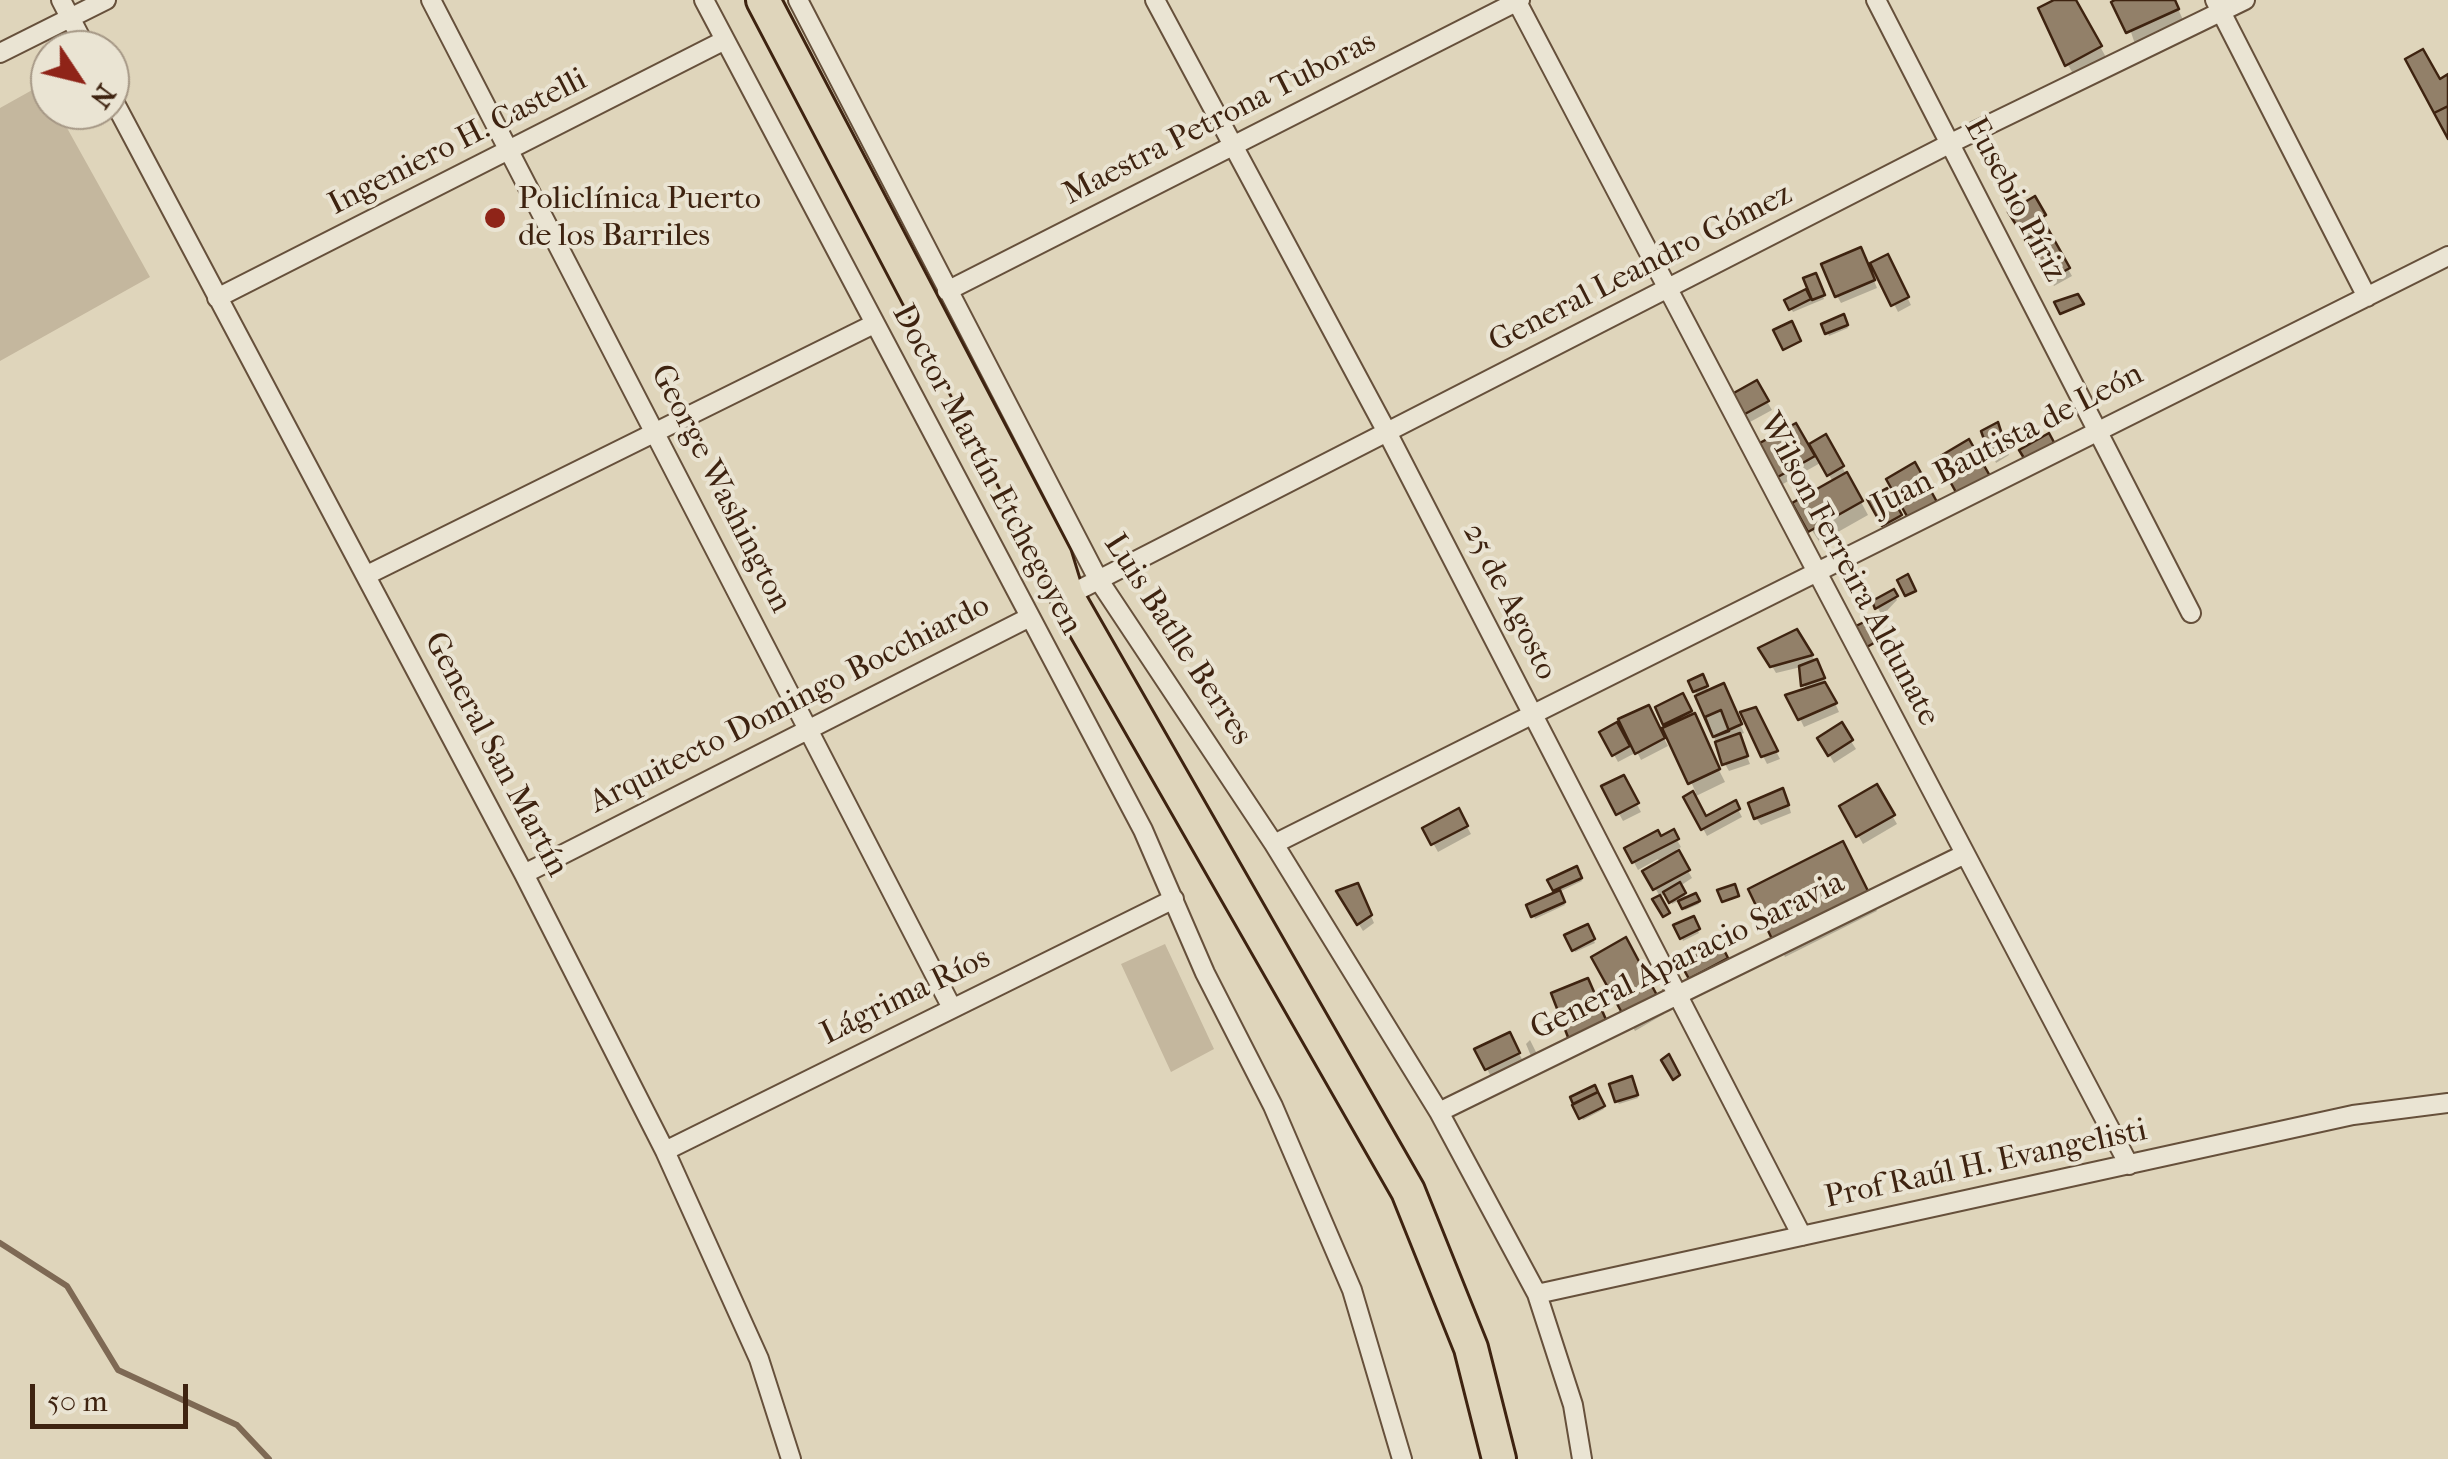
<!DOCTYPE html>
<html>
<head>
<meta charset="utf-8">
<style>
	body { margin:0 }
	#map { position:relative; width:2448px; height:1459px; overflow:hidden; background:#dfd5bb; font-family:"IM FELL French Canon",serif }
	canvas { display:block }
	.north { position:absolute; left:30px; top:30px; width:100px; height:100px; box-sizing:border-box; background:#eae4d3; border:2px solid #a59785; border-radius:50%; rotate:125deg; font-size:28px; font-weight:700; line-height:40px; text-align:center; color:#3e2310 }
	.north::after { content:''; display:block; margin:auto; width:35px; height:45px; background:#8f2418; clip-path:polygon(50% 0,100% 100%,50% 72%,0 100%) }
	.scale { position:absolute; left:30px; top:1384px; width:158px; height:45px; box-sizing:border-box; border:5px solid #3e2310; border-top:0; padding-left:12px; font-size:30px; line-height:35px; white-space:nowrap; color:#3e2310; -webkit-text-stroke:8px #eae4d3; paint-order:stroke }
</style>
</head>
<body>
<div id="map">
<canvas width="2448" height="1459"></canvas>
<div class="north">N</div>
<div class="scale">50 m</div>
</div>
<script>
const g = document.querySelector('canvas').getContext('2d');
g.lineJoin = 'round';
function fillPath(path, color) { g.fillStyle = color; g.fill(path, 'evenodd'); }
const shape = rows => new Path2D(rows.map(r => 'M' + r).join(''));
function trace(path, color, width, dash) { g.strokeStyle = color; g.lineWidth = width; g.lineCap = dash ? 'butt' : 'round'; g.setLineDash(dash || []); g.stroke(path); }
function drawText(font, color, halo, rows, align = 'center') {
  g.font = font + ' "IM FELL French Canon",serif'; g.lineWidth = 8; g.setLineDash([]); g.textBaseline = 'middle'; g.strokeStyle = halo; g.fillStyle = color; for (const [text, x, y, turn = 0] of rows) {
    g.save(); g.translate(x, y); g.rotate((+turn || 0) * Math.PI / 180); g.textAlign = isNaN(turn) ? turn : align; if (halo) g.strokeText(text, 0, 0); g.fillText(text, 0, 0); g.restore();
  }
}
const green = shape([
	[43,84,50,110,57,110,150,277,0,361,0,108],
	[1165,944,1214,1049,1171,1072,1121,964]
]);
const shadow = shape([
	[2060,0,2074,0,2107,59,2075,77,2068,65],
	[2120,0,2174,0,2184,22,2135,44],
	[2034,200,2048,224,2032,234,2034,238,2046,231,2072,276,2054,286,2012,213],
	[1887,257,1911,305,1898,312,1874,264],
	[1865,258,1877,288,1841,303,1837,296],
	[1815,276,1824,299,1793,312,1787,301,1810,289],
	[1843,317,1848,328,1829,336,1824,325],
	[1756,383,1772,410,1750,422,1735,395],
	[1984,432,2001,432,2009,455,1996,463],
	[1826,437,1868,515,1822,541,1824,549,1795,504,1833,482,1822,462,1783,484,1761,445,1807,447],
	[1886,491,1904,523,1889,532,1870,500],
	[1893,593,1897,600,1882,616,1875,602],
	[1796,633,1818,665,1839,712,1804,727,1789,696,1806,691,1801,667,1776,673,1762,649],
	[1702,677,1709,692,1727,694,1744,733,1738,735,1750,764,1729,771,1725,764,1691,682],
	[1682,697,1725,782,1694,797,1706,820,1735,804,1742,817,1707,836,1687,798,1696,793,1658,708],
	[1648,708,1668,746,1641,760,1637,752,1618,762,1602,733],
	[1755,710,1780,759,1767,764,1763,756],
	[1841,726,1856,749,1834,763,1820,739],
	[1623,778,1641,812,1623,821,1605,788],
	[1876,788,1897,824,1863,844,1842,807],
	[1787,798,1791,813,1761,825,1756,818],
	[1458,811,1471,834,1438,852,1425,829],
	[1673,833,1681,847,1676,850,1692,878,1680,886,1687,899,1695,896,1699,904,1685,910,1680,900,1672,904,1666,893,1660,897,1646,871,1660,863,1658,859,1638,870,1627,849],
	[1852,861,1877,911,1785,957,1776,940],
	[1576,869,1582,881,1559,892,1565,905,1535,919,1529,906,1557,894,1550,881],
	[1340,893,1361,893,1374,923,1363,931],
	[1693,919,1699,933,1683,941,1677,926],
	[1587,927,1595,943,1575,952,1567,937],
	[1625,941,1664,1014,1635,1031,1594,958],
	[1708,945,1713,956,1722,951,1730,967,1695,985,1686,969,1691,967,1686,956],
	[1509,1035,1523,1061,1491,1077,1478,1050],
	[1530,1040,1537,1054,1531,1056,1526,1044],
	[1632,1082,1638,1098,1619,1104,1617,1101],
	[1594,1089,1604,1109,1583,1120,1573,1098]
]);
const stream = shape([
	[0,1243,67,1286,118,1370,237,1425,269,1459]
]);
const building = shape([
	[2054,0,2076,0,2102,46,2065,66,2038,8,2054,0],
	[2115,0,2175,0,2179,9,2126,33,2111,2,2115,0],
	[2423,49,2440,79,2448,74,2448,106,2434,113,2405,59,2423,49],
	[2448,106,2448,139,2434,113,2448,106],
	[2035,196,2046,215,2020,231,2008,212,2035,196],
	[2047,227,2070,268,2048,280,2025,240,2047,227],
	[1861,247,1875,280,1835,297,1821,264,1861,247],
	[1888,254,1909,297,1891,306,1870,263,1888,254],
	[1816,273,1825,295,1812,300,1803,278,1816,273],
	[1806,289,1811,299,1789,310,1784,300,1806,289],
	[2078,294,2084,304,2060,314,2054,302,2078,294],
	[1844,314,1848,325,1825,334,1821,324,1844,314],
	[1792,321,1801,341,1783,350,1773,330,1792,321],
	[1757,380,1769,401,1743,415,1732,394,1757,380],
	[1998,422,2006,447,1990,456,1981,431,1998,422],
	[1796,423,1815,456,1776,478,1758,444,1796,423],
	[2049,433,2056,446,2027,463,2019,450,2049,433],
	[1826,434,1844,466,1827,476,1809,444,1826,434],
	[1969,439,1990,476,1957,494,1937,458,1969,439],
	[1915,462,1937,502,1908,518,1886,479,1915,462],
	[1847,472,1863,501,1808,532,1792,503,1847,472],
	[1887,488,1902,515,1882,526,1867,499,1887,488],
	[1908,574,1916,591,1905,596,1897,580,1908,574],
	[1894,589,1898,596,1875,609,1872,601,1894,589],
	[1872,618,1883,638,1865,648,1854,627,1872,618],
	[1797,629,1813,655,1770,667,1758,648,1797,629],
	[1817,659,1825,678,1801,686,1799,666,1817,659],
	[1703,674,1708,686,1693,692,1688,681,1703,674],
	[1825,682,1837,703,1798,720,1785,695,1825,682],
	[1724,683,1742,724,1713,737,1695,696,1724,683],
	[1683,693,1692,711,1663,725,1655,707,1683,693],
	[1649,705,1665,738,1635,754,1618,719,1649,705],
	[1756,707,1778,751,1761,757,1740,712,1756,707],
	[1721,710,1729,731,1713,737,1705,717,1721,710],
	[1695,713,1720,769,1688,784,1662,728,1695,713],
	[1617,722,1630,746,1612,756,1599,732,1617,722],
	[1842,722,1853,740,1828,756,1817,738,1842,722],
	[1740,733,1748,756,1722,765,1715,742,1740,733],
	[1624,775,1639,803,1616,815,1601,786,1624,775],
	[1877,784,1895,815,1856,837,1839,806,1877,784],
	[1783,788,1789,805,1754,819,1748,803,1783,788],
	[1693,791,1706,816,1736,800,1740,809,1701,830,1683,797,1693,791],
	[1459,808,1468,826,1431,845,1422,828,1459,808],
	[1674,829,1679,839,1632,863,1624,848,1658,830,1661,836,1674,829],
	[1843,841,1869,893,1773,941,1748,889,1843,841],
	[1679,850,1690,870,1653,890,1642,871,1679,850],
	[1577,866,1582,878,1553,891,1547,880,1577,866],
	[1680,882,1686,893,1669,903,1663,892,1680,882],
	[1358,883,1372,915,1357,925,1336,891,1358,883],
	[1735,884,1739,896,1722,902,1717,890,1735,884],
	[1560,890,1565,902,1531,917,1526,905,1560,890],
	[1696,893,1700,901,1682,909,1678,901,1696,893],
	[1660,895,1670,913,1663,917,1652,899,1660,895],
	[1694,916,1700,929,1680,939,1673,925,1694,916],
	[1588,924,1595,939,1572,951,1564,935,1588,924],
	[1626,937,1660,1001,1626,1020,1591,957,1626,937],
	[1709,942,1712,950,1686,962,1682,955,1709,942],
	[1723,948,1728,958,1689,979,1683,968,1723,948],
	[1588,978,1607,1022,1571,1045,1551,993,1588,978],
	[1510,1032,1520,1053,1485,1070,1474,1049,1510,1032],
	[1669,1054,1680,1075,1673,1080,1661,1060,1669,1054],
	[1632,1076,1638,1095,1615,1102,1609,1084,1632,1076],
	[1595,1085,1598,1092,1573,1104,1570,1097,1595,1085],
	[1598,1092,1605,1106,1579,1119,1572,1105,1598,1092]
]);
const street = shape([
	[61,0,87,50],
	[431,0,952,1008],
	[704,0,1143,830,1205,973,1273,1106,1352,1290,1402,1459],
	[798,0,1098,579,1274,844,1439,1112,1537,1294,1573,1405,1582,1459],
	[1155,0,1388,434,1802,1236],
	[1516,0,2129,1165],
	[1876,0,2191,613],
	[2215,0,2367,297],
	[0,53,106,0],
	[110,94,524,874,665,1151,759,1359,791,1459],
	[947,291,1520,0],
	[217,298,725,40],
	[367,575,874,324],
	[1067,596,1951,143,2245,0],
	[1274,844,2448,256],
	[524,874,1030,617],
	[1439,1112,1963,855],
	[665,1151,1174,899],
	[1537,1294,2353,1115,2448,1103]
]);
const highway = shape([
	[763,0,1055,557,1067,596,1408,1191,1471,1348,1499,1459]
]);
const markers = [
	[495,218,12,"#8f2418"]
];
const streetNames = [
	["Maestra Petrona Tuboras",1220,119,-27],
	["Ingeniero H. Castelli",458,143,-27],
	["Eusebio Píriz",2014,200,62],
	["General Leandro Gómez",1641,269,-27],
	["Juan Bautista de León",2008,441,-27],
	["Doctor Martín Etchegoyen",986,470,62],
	["George Washington",720,489,63],
	["Wilson Ferreira Aldunate",1848,570,62],
	["25 de Agosto",1509,602,63],
	["Luis Batlle Berres",1177,640,57],
	["Arquitecto Domingo Bocchiardo",790,705,-27],
	["General San Martín",495,755,62],
	["General Aparacio Saravia",1688,957,-26],
	["Lágrima Ríos",906,997,-26],
	["Prof Raúl H. Evangelisti",1986,1165,-12]
];
const poiNames = [
	["Policlínica Puerto",518,200],
	["de los Barriles",518,237]
];
fillPath(green, '#c4b79e');
fillPath(shadow, '#0003');
trace(stream, '#7e6954', 6);
fillPath(building, '#928069');
trace(building, '#3e2310', 2.5);
trace(street, '#66503b', 22);
trace(highway, '#3e2310', 38);
trace(street, '#eae4d3', 18);
trace(highway, '#dfd5bb', 32);
for (const [x, y, r, color] of markers) { const dot = new Path2D(); dot.arc(x, y, r, 0, 2 * Math.PI); g.fillStyle = color; g.fill(dot); trace(dot, '#eae4d3', 4); }
drawText('32px', '#3e2310', '#eae4d3', streetNames);
drawText('32px', '#3e2310', '#eae4d3', poiNames, 'left');
</script>
</body>
</html>
